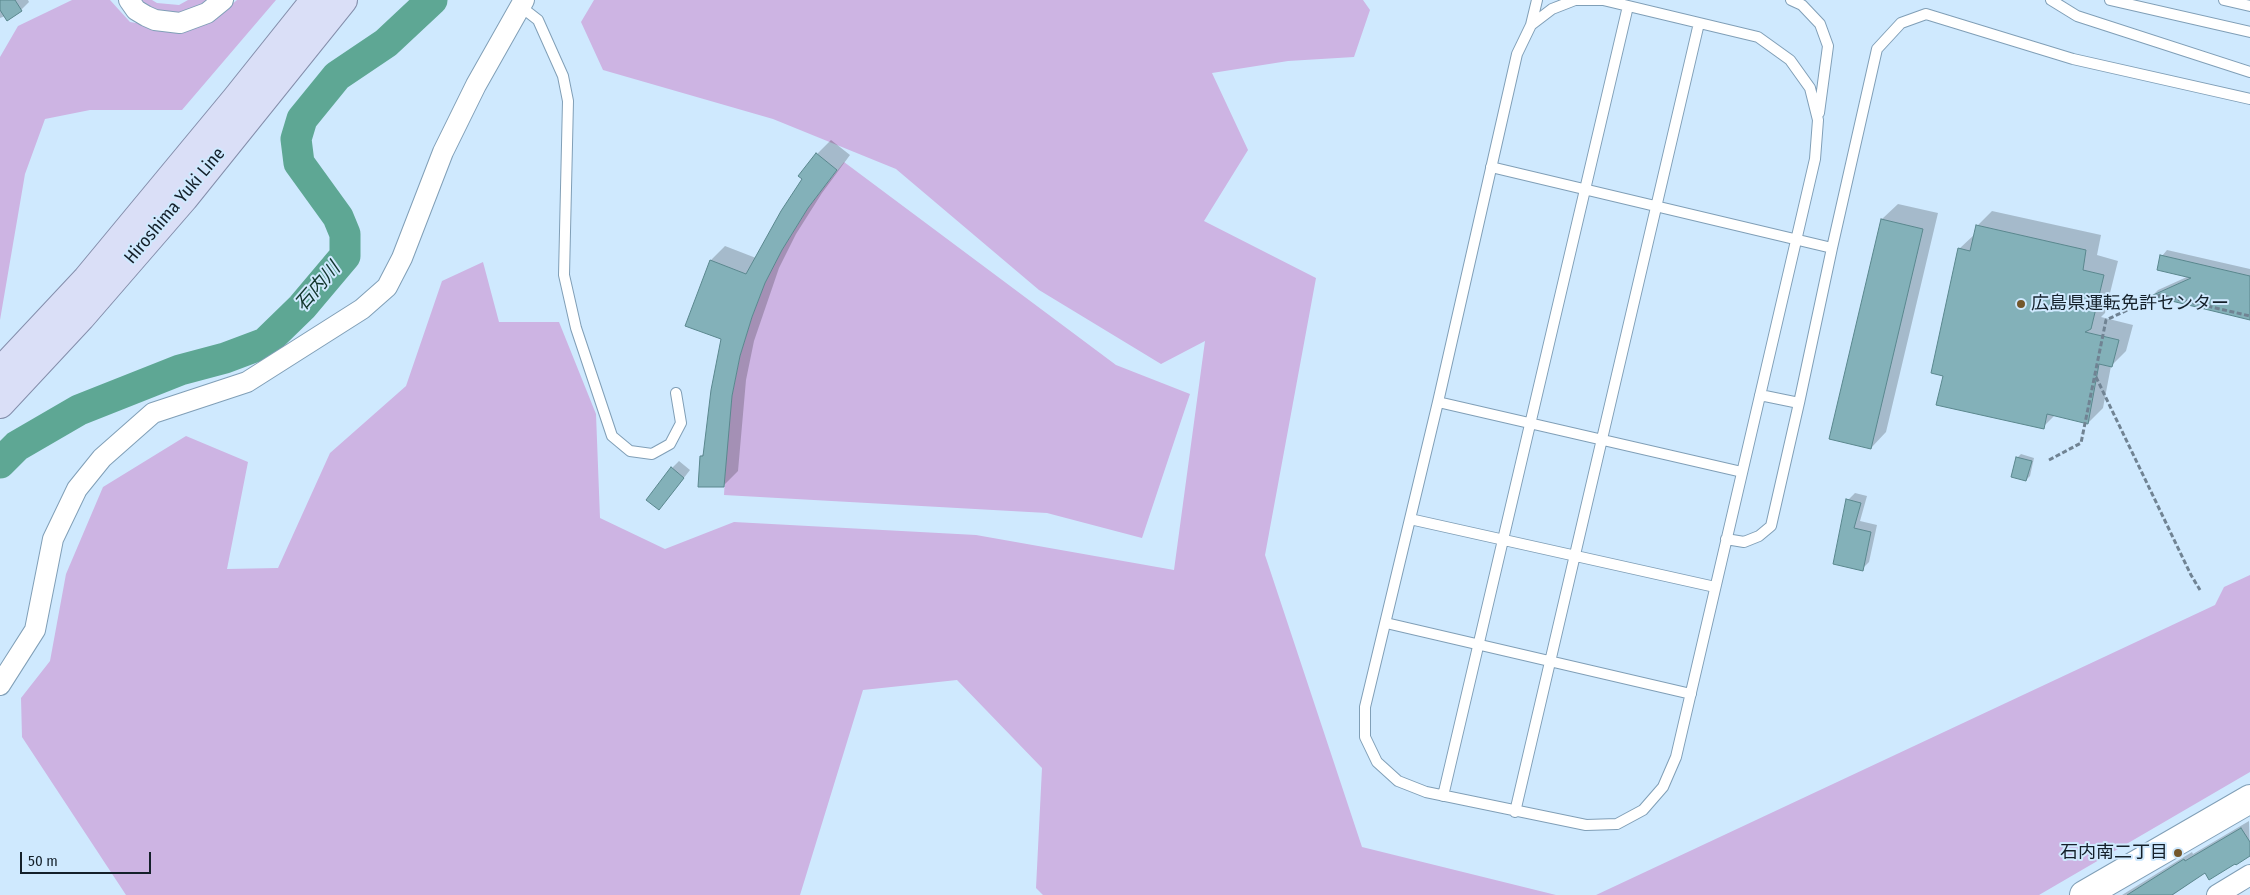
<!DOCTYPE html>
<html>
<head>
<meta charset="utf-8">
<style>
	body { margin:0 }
	#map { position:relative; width:2250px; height:895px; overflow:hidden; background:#cfe9fe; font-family:"Fira Sans Condensed",sans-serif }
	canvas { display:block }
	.scale { position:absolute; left:20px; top:852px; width:131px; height:22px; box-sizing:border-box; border:2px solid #14202a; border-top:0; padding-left:6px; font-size:15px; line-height:18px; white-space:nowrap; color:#14202a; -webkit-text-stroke:4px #cfe9fe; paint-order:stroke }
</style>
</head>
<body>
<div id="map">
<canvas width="2250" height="895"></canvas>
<div class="scale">50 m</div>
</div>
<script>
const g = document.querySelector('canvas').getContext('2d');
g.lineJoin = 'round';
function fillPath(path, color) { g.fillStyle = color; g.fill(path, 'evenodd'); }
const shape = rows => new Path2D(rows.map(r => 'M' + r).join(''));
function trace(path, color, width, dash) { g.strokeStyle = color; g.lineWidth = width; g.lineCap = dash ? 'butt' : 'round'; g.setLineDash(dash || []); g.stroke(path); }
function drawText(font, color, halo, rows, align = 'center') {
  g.font = font + ' "Fira Sans Condensed","Noto Sans JP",sans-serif'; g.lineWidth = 4; g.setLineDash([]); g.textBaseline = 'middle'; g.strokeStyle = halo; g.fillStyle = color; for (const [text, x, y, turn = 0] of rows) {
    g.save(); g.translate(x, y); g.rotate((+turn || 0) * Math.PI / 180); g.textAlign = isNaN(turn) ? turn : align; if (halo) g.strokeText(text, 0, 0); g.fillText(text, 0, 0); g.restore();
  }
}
const green = shape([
	[72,0,110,0,130,22,173,29,211,22,237,0,276,0,182,110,90,110,45,119,25,174,0,320,0,57,18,26],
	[138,0,152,0,157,3,179,5,188,0,216,0,179,14,158,12],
	[594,0,1363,0,1370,10,1354,57,1288,61,1212,73,1248,150,1204,221,1316,278,1265,555,1362,847,1556,895,1043,895,1036,888,1042,768,957,680,863,690,800,895,126,895,22,737,21,698,50,661,66,574,103,487,186,436,248,462,227,569,278,568,330,453,406,386,442,281,483,262,499,322,559,322,596,414,600,518,665,549,734,522,976,535,1174,570,1205,341,1161,364,1039,290,896,169,773,119,603,70,581,22],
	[844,162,1116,365,1190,394,1142,538,1047,513,724,495,727,440,732,396,740,356,752,317,765,283,782,250,808,208],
	[2250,575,2250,772,2039,895,1596,895,2215,605,2224,587]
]);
const shadow = shape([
	[0,0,28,0,29,2,21,10,0,18],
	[831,140,850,155,822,193,796,234,779,268,754,341,746,380,738,471,723,486,701,456,705,452,722,339,686,325,711,260,725,246,756,258,817,154],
	[1898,204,1938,213,1886,432,1871,448,1831,438,1882,219],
	[1992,211,2101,235,2097,255,2118,261,2105,313,2101,317,2133,325,2126,351,2111,366,2103,408,2088,423,2055,415,2043,427,1944,375,1959,249,1975,234,1977,226],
	[2167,250,2250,269,2250,318,2153,295,2158,290,2189,276,2162,256],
	[2021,454,2034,458,2030,476,2026,480,2017,458],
	[679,461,690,470,666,501,672,468],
	[1855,493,1867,496,1860,521,1877,525,1869,562,1862,569,1848,500],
	[2249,821,2250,854,2205,872,2173,895,2122,895,2192,852,2193,854]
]);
const river = shape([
	[0,463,17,446,79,410,180,370,225,358,265,343,302,307,345,256,345,234,338,217,299,163,296,139,302,119,337,76,386,43,432,0]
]);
const building = shape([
	[0,0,15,0,22,11,7,21,0,10,0,0],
	[816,153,837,170,808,208,782,250,765,283,752,317,740,356,732,396,724,487,698,487,700,456,703,456,711,390,721,339,685,326,710,260,746,274,781,211,802,179,798,176,816,153],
	[1881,219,1923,229,1871,449,1829,439,1881,219],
	[1976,225,2086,250,2083,270,2104,275,2091,329,2085,332,2119,340,2112,367,2099,364,2088,424,2047,414,2044,429,1936,405,1943,376,1931,373,1958,248,1970,251,1976,225],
	[2160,255,2250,276,2250,320,2151,296,2191,278,2157,270,2160,255],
	[2016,457,2032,461,2026,481,2011,477,2016,457],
	[671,467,684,478,659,510,646,500,671,467],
	[1846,499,1861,503,1854,528,1871,532,1863,571,1833,564,1846,499],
	[2241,828,2250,842,2250,856,2236,865,2235,864,2209,880,2205,873,2172,895,2127,895,2184,859,2185,861,2241,828]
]);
const path = shape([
	[2096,377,2191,575,2200,590],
	[2049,460,2081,443,2106,320,2160,295,2250,316]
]);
const lane = shape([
	[1575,0,1603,0,1758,37,1790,60,1810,88,1818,120,1815,159,1676,757,1663,787,1643,810,1617,824,1586,825,1426,792,1398,781,1377,762,1365,737,1365,707,1438,402,1517,54,1531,25,1552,9,1575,0],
	[1791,0,1802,5,1820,24,1828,46,1819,113],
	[2051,0,2077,16,2250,72],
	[2110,0,2250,32],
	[2224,0,2250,6],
	[520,6,538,20,563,76,568,101,564,275,576,328,612,436,630,451,652,454,670,444,681,423,676,393],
	[1531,25,1537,0],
	[1491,167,1832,248,1877,49,1901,23,1926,14,2073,59,2250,99],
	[1760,395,1799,403,1832,248],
	[1438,402,1742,472],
	[1410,519,1715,587],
	[1726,539,1744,542,1759,536,1771,526,1799,403],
	[1386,623,1691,694],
	[1443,796,1628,6],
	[1515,812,1699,23]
]);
const street = shape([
	[129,0,136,10,146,16,155,20,180,23,207,13,223,0],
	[0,685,35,630,53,539,77,489,102,458,153,413,247,382,362,309,387,287,402,258,443,152,476,85,524,0],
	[2217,895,2250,875]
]);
const secondary = shape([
	[2084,895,2250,799]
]);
const primary = shape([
	[0,372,87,279,236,99,315,0],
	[0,404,81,317,184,198,343,0]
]);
const markers = [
	[2021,304,5,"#74572b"],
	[2178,853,5,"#74572b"]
];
const streetNames = [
	["Hiroshima Yuki Line",175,206,-50]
];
const poiNames = [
	["広島県運転免許センター",2031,304],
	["石内南二丁目",2168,853,"right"]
];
const waterNames = [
	["石内川",318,287,-49]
];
fillPath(green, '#cdb4e3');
fillPath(shadow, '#0003');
trace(river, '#5ea794', 31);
fillPath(building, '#83b1b9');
trace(building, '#5a878e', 1);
trace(lane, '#809fb7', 12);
trace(street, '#809fb7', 22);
trace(secondary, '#809fb7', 30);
trace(primary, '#848eab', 30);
trace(path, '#708393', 3, [5, 2.5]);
trace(lane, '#fff', 10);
trace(street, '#fff', 20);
trace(secondary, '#fff', 28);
trace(primary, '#dadff7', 28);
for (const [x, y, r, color] of markers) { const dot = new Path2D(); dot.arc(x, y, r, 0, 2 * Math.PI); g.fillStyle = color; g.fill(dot); trace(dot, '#cfe9fe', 2); }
drawText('18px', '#14202a', '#cfe9fe', streetNames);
drawText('18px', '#14202a', '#cfe9fe', poiNames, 'left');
drawText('italic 19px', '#11342c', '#cfe9fe', waterNames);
</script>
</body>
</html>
